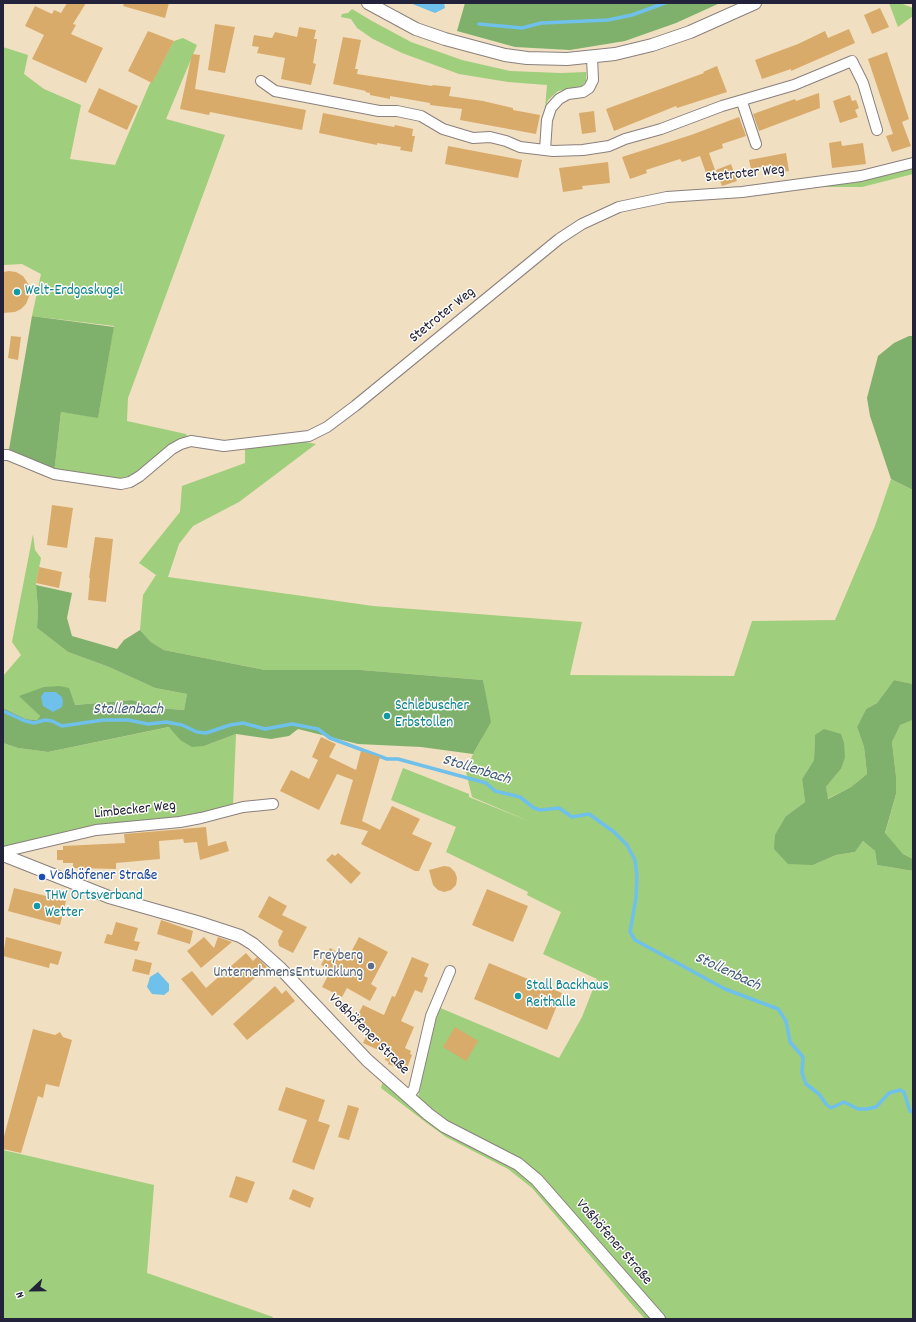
<!DOCTYPE html>
<html>
<head>
<meta charset="utf-8">
<style>
	body { margin:0 }
	#map { position:relative; width:916px; height:1322px; overflow:hidden; background:#f1dfc1; font-family:Dekko,sans-serif }
	canvas { display:block }
	.frame { position:absolute; inset:0; border:4px solid #22223b; pointer-events:none }
	.north { position:absolute; left:12px; top:1270px; width:40px; height:40px; -webkit-text-stroke:3px #fdfcf7; paint-order:stroke; rotate:248deg; font-size:11px; font-weight:700; line-height:16px; text-align:center; color:#22223b }
	.north::after { content:''; display:block; margin:auto; width:14px; height:18px; background:#22223b; clip-path:polygon(50% 0,100% 100%,50% 72%,0 100%) }
</style>
</head>
<body>
<div id="map">
<canvas width="916" height="1322"></canvas>
<div class="frame"></div>
<div class="north">N</div>
</div>
<script>
const g = document.querySelector('canvas').getContext('2d');
g.lineJoin = 'round';
function fillPath(path, color) { g.fillStyle = color; g.fill(path, 'evenodd'); }
const shape = rows => new Path2D(rows.map(r => 'M' + r).join(''));
function trace(path, color, width, dash) { g.strokeStyle = color; g.lineWidth = width; g.lineCap = dash ? 'butt' : 'round'; g.setLineDash(dash || []); g.stroke(path); }
function drawText(font, color, halo, rows, align = 'center') {
  g.font = font + ' Dekko,sans-serif'; g.lineWidth = 3; g.setLineDash([]); g.textBaseline = 'middle'; g.strokeStyle = halo; g.fillStyle = color; for (const [text, x, y, turn = 0] of rows) {
    g.save(); g.translate(x, y); g.rotate((+turn || 0) * Math.PI / 180); g.textAlign = isNaN(turn) ? turn : align; if (halo) g.strokeText(text, 0, 0); g.fillText(text, 0, 0); g.restore();
  }
}
const green = shape([
	[889,3,900,3,913,8,913,16,898,27],
	[352,9,372,21,411,42,462,60,510,71,561,73,586,72,586,81,582,86,558,91,548,100,545,109,547,85,508,82,459,74,402,53,373,39,357,28,351,19,341,17,342,14,348,13],
	[183,38,197,45,166,119,225,135,128,398,127,421,186,434,188,438,129,480,54,474,61,412,98,417,114,326,32,316,41,274,22,264,3,265,3,47,28,55,24,74,44,89,81,105,70,159,115,165,150,83,152,82,174,41],
	[913,165,913,174,862,187,809,187],
	[299,441,316,444,239,502,193,526,179,544,168,577,373,606,582,622,570,675,734,676,752,621,835,620,875,526,891,479,913,490,913,684,894,680,877,703,866,709,857,727,864,747,867,774,851,787,827,799,826,787,841,769,815,735,814,760,802,779,805,802,786,816,813,865,836,855,855,852,863,841,875,851,877,865,913,871,913,1319,666,1319,551,1188,436,1114,418,1097,422,1078,423,1059,438,1007,559,1058,582,1017,597,979,543,954,561,912,527,895,528,892,446,852,456,827,391,800,403,768,469,794,469,797,531,822,472,797,466,772,473,754,482,738,486,701,483,680,361,670,265,670,164,650,151,642,140,630,143,595,156,575,139,563,180,512,182,486,245,463,245,446],
	[33,534,35,550,41,558,36,583,38,609,37,628,68,652,109,667,155,688,187,694,184,710,158,708,132,700,75,705,20,696,40,716,37,720,26,719,3,708,3,676,21,655,12,642],
	[913,720,913,859,903,854,885,834,896,794,896,776,892,742,899,725],
	[170,727,180,740,204,746,236,734,233,806,197,817,100,827,3,847,3,743,18,748,48,752],
	[383,1081,530,1180,652,1319,645,1319,634,1307,532,1188,508,1169,446,1137,428,1124,381,1088],
	[3,1150,154,1185,147,1273,273,1317,272,1319,3,1319]
]);
const forest = shape([
	[465,3,720,3,676,23,625,41,570,50,515,47,457,31],
	[32,316,114,327,98,418,61,412,54,474,8,455],
	[909,336,913,336,913,490,891,479,870,416,867,398,878,356,894,343],
	[36,585,72,593,67,618,72,636,117,649,124,640,140,630,151,642,164,650,265,670,361,670,483,680,491,722,473,754,421,747,358,744,298,729,289,736,271,739,236,734,204,746,192,747,180,740,169,727,48,752,18,748,3,743,3,708,26,719,37,720,40,716,19,696,44,687,60,686,69,688,75,705,132,700,158,708,184,710,187,694,155,688,109,667,68,652,37,628,38,609],
	[894,680,913,684,913,720,900,725,892,742,896,776,896,794,885,833,903,854,913,859,913,871,877,865,875,851,863,841,855,852,836,855,813,865,788,864,774,849,775,835,786,816,805,802,802,779,814,760,815,735,824,729,841,734,844,743,845,757,841,769,826,787,828,799,851,787,867,774,864,747,857,727,866,709,877,703]
]);
const water = shape([
	[410,3,444,3,445,8,435,13],
	[44,692,56,692,62,697,63,702,62,707,53,712,43,706,41,697],
	[158,972,169,984,169,991,164,995,152,994,147,987,150,977]
]);
const stream = shape([
	[479,24,522,28,541,23,608,20,632,15,665,3],
	[3,711,25,721,34,723,45,720,52,721,62,726,103,720,128,720,148,724,166,722,182,725,197,732,206,733,230,725,243,723,265,729,292,724,318,729,330,738,387,759,398,759,486,783,495,791,520,797,534,808,540,810,559,808,572,817,589,814,614,832,627,845,635,860,637,875,636,898,630,932,635,940,725,989,778,1009,786,1021,790,1042,803,1057,802,1073,806,1084,819,1094,826,1104,831,1108,844,1102,858,1109,866,1109,876,1107,889,1093,900,1090,904,1092,910,1111,913,1112]
]);
const building = shape([
	[67,3,86,3,73,24,76,25,71,34,103,48,86,83,32,59,44,35,25,26,35,6,52,14,54,10,61,13],
	[124,3,169,3,165,18,123,6],
	[880,8,889,27,872,34,864,15],
	[215,24,235,27,225,73,208,70],
	[299,27,316,30,314,39,317,39,313,63,316,64,311,85,281,79,285,58,257,53,259,47,252,46,254,35,272,38,275,32,297,37],
	[849,29,855,43,791,71,791,69,762,79,755,60,798,44,825,31,828,38],
	[148,31,174,41,152,83,128,71],
	[343,37,361,40,355,69,358,69,357,74,432,86,433,85,451,87,449,96,483,101,513,108,513,110,540,115,536,134,460,120,462,109,430,105,430,103,390,96,390,99,370,95,370,93,365,92,366,91,333,84],
	[887,52,909,119,902,122,911,146,892,152,886,136,893,134,868,59],
	[192,54,200,55,195,89,306,110,302,130,210,112,209,115,180,109],
	[717,66,727,92,677,108,676,106,614,131,606,109,704,73,703,72],
	[99,88,138,106,127,130,88,112],
	[819,93,820,108,759,131,753,114,795,99,796,101],
	[850,95,852,101,856,100,859,108,855,110,858,117,840,123,833,101],
	[594,111,596,132,582,134,579,113],
	[323,113,394,127,395,125,413,129,412,136,415,136,412,152,400,150,401,147,377,143,377,145,319,133],
	[739,117,746,136,722,144,723,148,709,153,715,170,706,173,700,156,682,162,680,159,646,170,647,173,630,179,622,157,691,135],
	[841,141,842,146,863,143,866,164,832,168,829,143],
	[448,146,522,160,518,178,445,164],
	[786,153,789,171,771,174,770,165,751,169,749,160],
	[608,162,610,183,582,186,583,189,563,192,559,168],
	[731,164,737,181,722,186,716,170],
	[9,271,16,272,23,276,29,285,30,294,26,304,21,309,15,312,3,313,3,272],
	[11,336,21,337,18,360,8,358],
	[52,505,73,508,67,548,47,545],
	[95,537,113,539,106,602,88,600,90,578,89,578],
	[39,567,62,572,59,588,36,583],
	[321,737,336,744,329,757,356,770,361,751,380,757,362,821,380,830,392,806,420,819,412,834,432,843,419,871,415,871,361,844,368,831,340,824,353,780,337,774,319,810,280,791,291,770,309,779,318,760,312,757],
	[206,827,208,846,226,841,229,851,200,860,197,842,184,843,183,839,159,841,160,859,116,863,116,869,73,868,73,863,63,863,63,860,57,860,57,850,63,850,63,846,125,843,124,834],
	[338,853,361,873,351,884,326,860,332,854,335,856],
	[444,866,450,867,455,872,457,878,456,885,451,890,444,892,438,890,433,885,429,870],
	[14,888,66,901,60,925,8,911],
	[487,889,528,906,513,942,472,925],
	[269,896,287,906,282,915,307,927,293,953,279,946,278,941,283,931,258,917],
	[161,920,193,931,190,944,157,934],
	[116,922,138,928,134,941,140,942,137,951,104,943,107,934,112,935],
	[6,937,62,952,58,965,50,963,49,968,3,956],
	[204,937,214,948,218,937,232,942,201,968,187,951],
	[359,937,388,952,371,984,377,988,370,1001,347,988,342,997,322,987,331,970,321,965,330,948,348,958],
	[246,953,253,961,257,957,267,967,212,1016,181,979,192,971,206,988],
	[412,957,429,964,424,976,428,978,422,993,415,990,401,1021,414,1027,405,1048,411,1051,410,1054,412,1055,406,1071,388,1064,389,1062,385,1060,387,1054,363,1043,368,1033,353,1025,363,1005,384,1015,392,996,395,997],
	[135,959,152,963,149,975,132,971],
	[489,963,562,993,547,1030,474,999],
	[275,986,282,994,286,990,295,1001,247,1040,233,1024],
	[455,1027,478,1041,466,1061,443,1047],
	[33,1029,55,1035,60,1032,63,1037,72,1040,59,1087,46,1084,43,1098,38,1096,21,1153,3,1149,3,1140],
	[286,1087,325,1100,318,1121,330,1125,314,1170,292,1162,307,1120,278,1110],
	[348,1105,359,1108,349,1140,338,1137],
	[236,1176,255,1182,247,1203,229,1197],
	[293,1189,314,1198,310,1208,289,1199]
]);
const minor = shape([
	[261,81,275,91,379,111,397,111,421,116,443,129,473,138,490,137,506,141,520,147,553,151,583,150,609,146,625,139,661,129,722,106,794,85,852,61,863,83,877,130],
	[742,102,756,144],
	[545,150,547,120,551,108,559,99,568,94,583,92,589,88,593,80,592,57],
	[3,455,8,455,54,474,121,484,130,482,140,476,172,449,181,444,191,441,224,446,309,436,327,427,355,406,559,239,582,224,619,207,667,197,742,192,861,176,913,163],
	[3,855,7,851,96,830,180,822,201,818,243,807,273,804],
	[408,1097,414,1089,431,1016,450,971]
]);
const tertiary = shape([
	[368,3,416,29,445,39,505,55,527,58,567,59,615,54,652,45,690,32,755,3],
	[3,855,109,897,197,922,240,936,253,944,281,969,367,1060,428,1114,444,1126,518,1164,537,1180,659,1319]
]);
const markers = [
	[17,292,4,"#0f9aa8"],
	[387,716,4,"#0f9aa8"],
	[42,877,4,"#1a4fb4"],
	[37,906,4,"#0f9aa8"],
	[371,966,4,"#5c6f8a"],
	[518,996,4,"#0f9aa8"]
];
const streetNames = [
	["Stetroter Weg",745,175,-6],
	["Stetroter Weg",443,316,-39],
	["Limbecker Weg",135,811,-6],
	["Voßhöfener Straße",368,1035,45],
	["Voßhöfener Straße",613,1243,49]
];
const cultureNames = [
	["Welt-Erdgaskugel",25,292],
	["Schlebuscher",395,707],
	["Erbstollen",395,724],
	["THW Ortsverband",45,897],
	["Wetter",45,914],
	["Stall Backhaus",526,987],
	["Reithalle",526,1004]
];
const transitNames = [
	["Voßhöfener Straße",50,877]
];
const serviceNames = [
	["Freyberg",363,957],
	["UnternehmensEntwicklung",363,974]
];
const waterNames = [
	["Stollenbach",128,711],
	["Stollenbach",476,771,17],
	["Stollenbach",727,973,25]
];
fillPath(green, '#9fce7c');
fillPath(forest, '#7fb16c');
fillPath(water, '#6fc0ea');
trace(stream, '#6fc0ea', 3.5);
fillPath(building, '#d9ab6b');
trace(minor, '#8a807e', 12);
trace(tertiary, '#8a807e', 14);
trace(minor, '#fff', 10);
trace(tertiary, '#fff', 12);
for (const [x, y, r, color] of markers) { const dot = new Path2D(); dot.arc(x, y, r, 0, 2 * Math.PI); g.fillStyle = color; g.fill(dot); trace(dot, '#fdfcf7', 1.5); }
drawText('15px', '#22223b', '#fdfcf7', streetNames);
drawText('15px', '#0d838f', '#fdfcf7', cultureNames, 'left');
drawText('15px', '#164399', '#fdfcf7', transitNames, 'left');
drawText('15px', '#4e5e75', '#fdfcf7', serviceNames, 'right');
drawText('italic 16px', '#3d5978', '#fdfcf7', waterNames);
</script>
</body>
</html>
